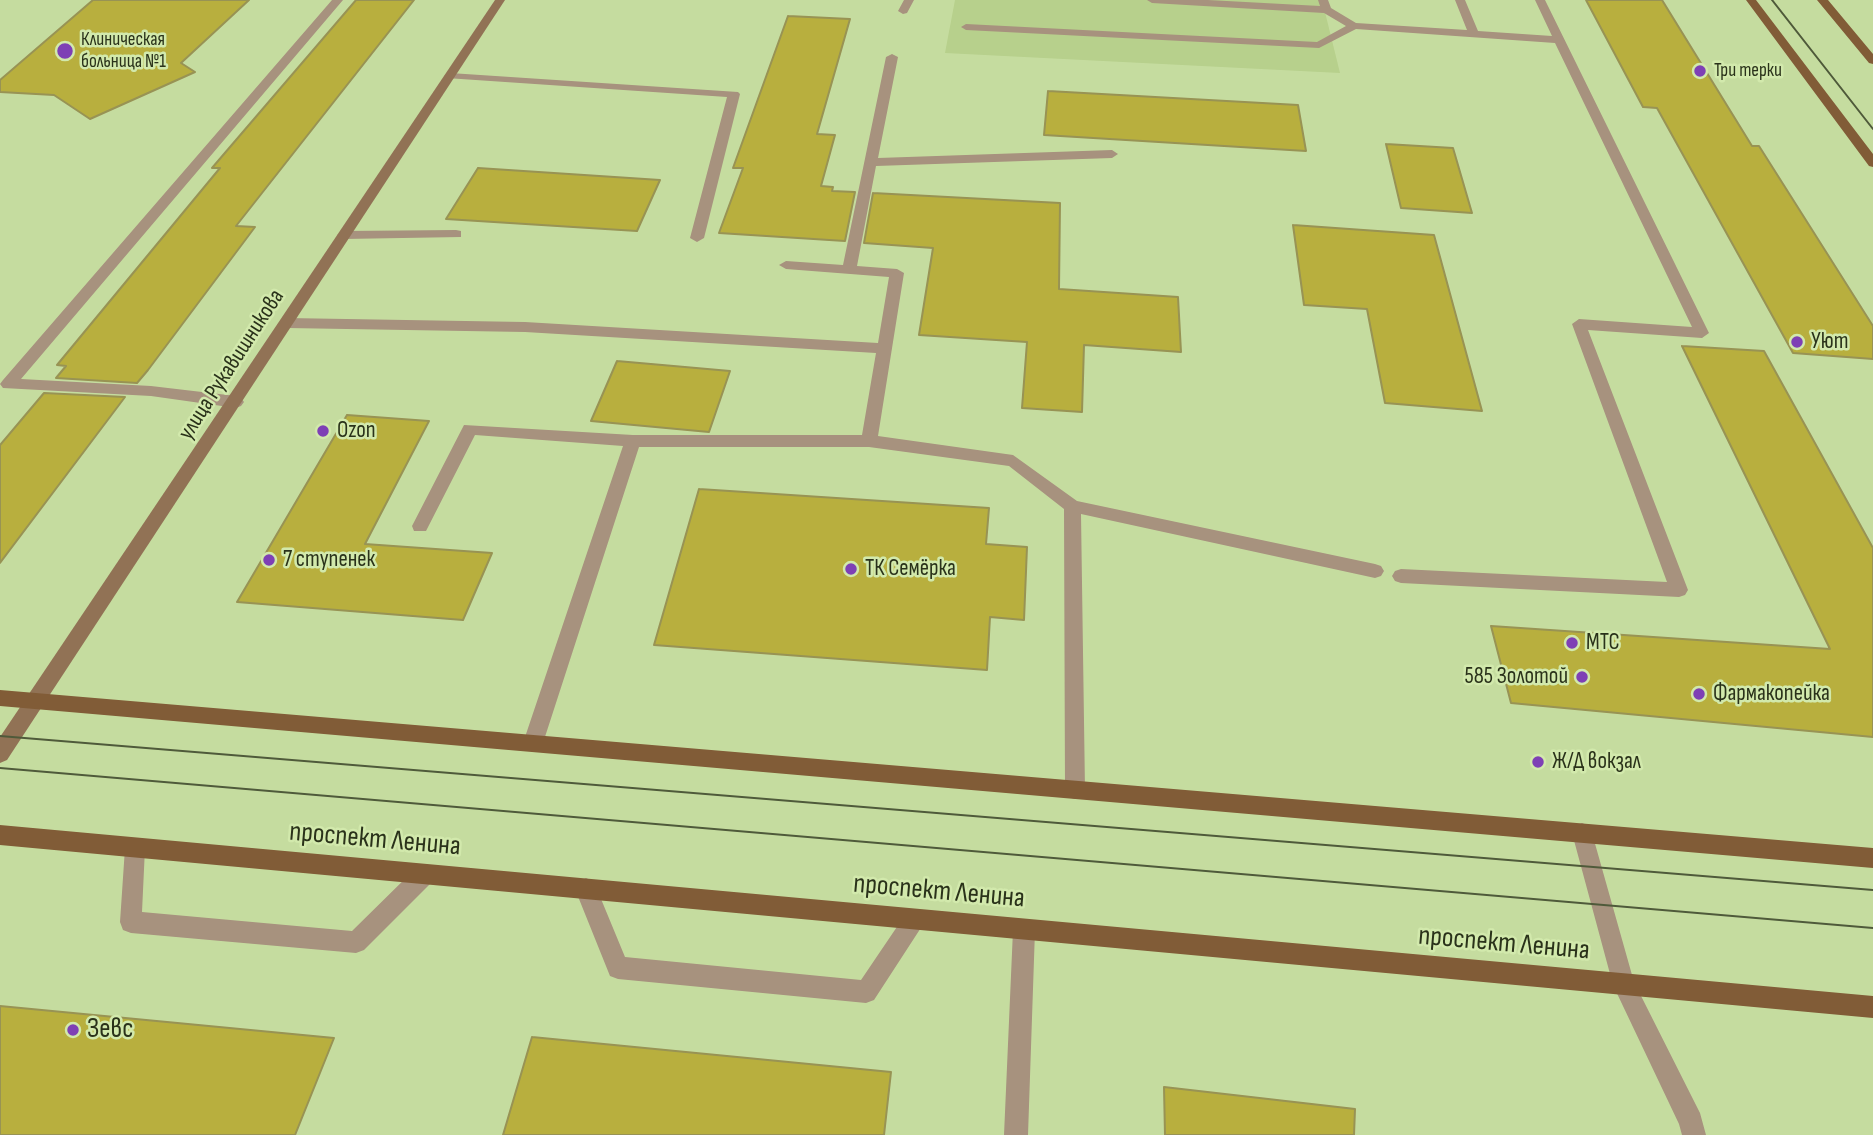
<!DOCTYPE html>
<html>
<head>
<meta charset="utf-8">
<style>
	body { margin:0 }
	canvas { display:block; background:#c5dc9f }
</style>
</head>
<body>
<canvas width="1873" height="1135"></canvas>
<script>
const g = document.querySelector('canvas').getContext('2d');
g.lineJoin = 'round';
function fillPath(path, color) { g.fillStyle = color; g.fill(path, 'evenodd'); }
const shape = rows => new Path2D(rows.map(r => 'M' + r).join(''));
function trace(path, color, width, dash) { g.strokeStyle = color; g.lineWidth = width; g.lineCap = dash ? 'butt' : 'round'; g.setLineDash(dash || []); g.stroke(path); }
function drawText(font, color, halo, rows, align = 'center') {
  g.font = font + ' "Sofia Sans Condensed",sans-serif'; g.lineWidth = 5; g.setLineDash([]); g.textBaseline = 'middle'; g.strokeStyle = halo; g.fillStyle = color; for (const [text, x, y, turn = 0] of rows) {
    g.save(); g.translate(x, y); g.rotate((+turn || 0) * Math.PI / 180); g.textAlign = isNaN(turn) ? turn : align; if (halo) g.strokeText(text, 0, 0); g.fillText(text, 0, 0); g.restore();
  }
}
const built = shape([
	[955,0,1322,0,1340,73,945,53]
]);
const building = shape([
	[93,0,249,0,181,63,195,72,90,119,54,95,0,92,0,80,93,0],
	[356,0,414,0,236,226,255,227,148,370,137,383,56,378,66,366,57,365,220,168,212,168,356,0],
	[1586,0,1662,0,1752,146,1759,146,1873,326,1873,359,1793,353,1657,108,1643,107,1586,0],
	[788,16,850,19,817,134,835,135,821,186,833,187,832,191,855,192,845,241,719,233,743,168,733,168,788,16],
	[1048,91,1298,105,1306,151,1044,135,1048,91],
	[1386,144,1453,148,1472,213,1401,208,1386,144],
	[478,168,660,180,637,231,446,219,478,168],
	[873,193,1060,203,1059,289,1178,297,1181,352,1084,345,1082,412,1022,408,1027,342,919,335,933,248,864,243,873,193],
	[1293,225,1434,235,1482,411,1385,403,1367,309,1304,305,1293,225],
	[1682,346,1764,351,1873,548,1873,737,1511,703,1491,626,1830,649,1682,346],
	[617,361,730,371,709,432,591,421,617,361],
	[44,393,125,397,0,563,0,445,44,393],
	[347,415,429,421,365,544,492,553,463,620,237,602,347,415],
	[699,489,989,508,986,544,1027,547,1024,620,990,617,987,670,654,645,699,489],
	[0,1006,334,1038,295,1135,0,1135,0,1006],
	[532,1037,891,1072,884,1135,503,1135,532,1037],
	[1164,1087,1355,1109,1354,1135,1165,1135,1164,1087]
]);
const lane = shape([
	[332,0,343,0,21,379,151,386,236,396,241,398,244,402,241,406,236,408,151,396,3,388,0,384,3,380,332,0],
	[904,0,914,0,907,13,903,14,898,11,904,0],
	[1147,0,1208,0,1320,6,1318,0,1328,0,1331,8,1356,23,1467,30,1455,0,1465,0,1478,31,1552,36,1535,0,1545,0,1709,333,1702,338,1588,330,1688,590,1685,595,1679,597,1401,583,1395,581,1392,576,1395,571,1401,569,1667,582,1572,324,1579,319,1692,327,1555,43,1356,29,1319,48,966,30,961,27,966,24,1317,42,1346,26,1324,13,1152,3,1147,0],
	[892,54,898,57,878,158,1112,150,1118,154,1112,158,876,166,857,266,897,269,904,273,878,436,1013,455,1077,501,1375,564,1381,566,1384,571,1381,576,1375,578,1081,514,1085,790,1082,797,1075,799,1068,797,1065,790,1064,509,1009,466,869,447,639,447,543,743,540,749,533,752,526,749,523,743,623,446,475,435,426,531,414,531,412,526,464,425,633,435,862,435,876,353,525,332,287,328,280,323,287,318,525,322,878,343,889,277,786,269,779,265,786,261,843,265,886,57,892,54],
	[450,73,738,92,740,94,704,238,697,242,690,238,727,97,446,78,444,76,450,73],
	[1582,823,1589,826,1592,833,1634,982,1700,1113,1706,1135,1682,1135,1679,1124,1613,985,1572,833,1575,826,1582,823],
	[135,838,142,841,145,848,142,912,352,931,416,868,424,865,432,868,435,875,432,882,364,950,356,953,131,933,123,930,120,922,125,848,128,841,135,838],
	[586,878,594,882,625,957,861,980,907,912,915,909,923,912,926,920,874,1000,866,1003,618,979,610,976,575,889,578,882,586,878]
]);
const street = shape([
	[456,230,461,231,461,237,344,239,337,235,344,231,456,230],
	[1024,919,1032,922,1035,930,1028,1135,1004,1135,1013,930,1016,922,1024,919]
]);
const secondary = shape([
	[495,0,505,0,7,760,0,763,0,737,495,0]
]);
const primary = shape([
	[1746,0,1756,0,1873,154,1873,167,1869,166,1746,0],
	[1817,0,1828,0,1873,54,1873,64,1869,63,1817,0],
	[0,690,1873,848,1873,868,0,706,0,690],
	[0,825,1873,996,1873,1018,0,845,0,825]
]);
const tram = shape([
	[1772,0,1873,129],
	[0,736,1873,890],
	[0,768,1873,928]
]);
const markers = [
	[65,51,9,"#7e40b5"],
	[1700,71,7,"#7e40b5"],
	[1797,342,7,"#7e40b5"],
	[323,431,7,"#7e40b5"],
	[269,560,7,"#7e40b5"],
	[851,569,7,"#7e40b5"],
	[1572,643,7,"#7e40b5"],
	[1582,677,7,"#7e40b5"],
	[1699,694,7,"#7e40b5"],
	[1538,762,7,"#7e40b5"],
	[73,1030,7,"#7e40b5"]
];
const farPoinames = [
	["Клиническая",81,40],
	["больница №1",81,62],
	["Три терки",1714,71]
];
const poiNames = [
	["Уют",1811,342],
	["Ozon",337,431],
	["7 ступенек",283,560],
	["ТК Семёрка",865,569],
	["МТС",1586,643],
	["585 Золотой",1568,677,"right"],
	["Фармакопейка",1713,694],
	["Ж/Д вокзал",1552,762]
];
const streetNames = [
	["улица Рукавишникова",232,365,-57]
];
const nearStreetnames = [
	["проспект Ленина",375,840,5],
	["проспект Ленина",939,892,5],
	["проспект Ленина",1504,944,5]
];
const nearPoinames = [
	["Зевс",87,1030]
];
fillPath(built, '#b7d08c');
fillPath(building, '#b8af3e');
trace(building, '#989354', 2);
fillPath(lane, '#a7927e');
fillPath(street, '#a7927e');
fillPath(secondary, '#917255');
fillPath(primary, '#815c37');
trace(tram, '#4f5a3a', 2);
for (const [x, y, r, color] of markers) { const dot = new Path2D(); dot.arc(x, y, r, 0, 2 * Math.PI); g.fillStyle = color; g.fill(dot); trace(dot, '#d2e9ac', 2.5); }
drawText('19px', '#2a321a', '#d2e9ac', farPoinames, 'left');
drawText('23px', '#2a321a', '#d2e9ac', poiNames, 'left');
drawText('23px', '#2a321a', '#d2e9ac', streetNames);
drawText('28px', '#2a321a', '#d2e9ac', nearStreetnames);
drawText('28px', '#2a321a', '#d2e9ac', nearPoinames, 'left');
</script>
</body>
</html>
